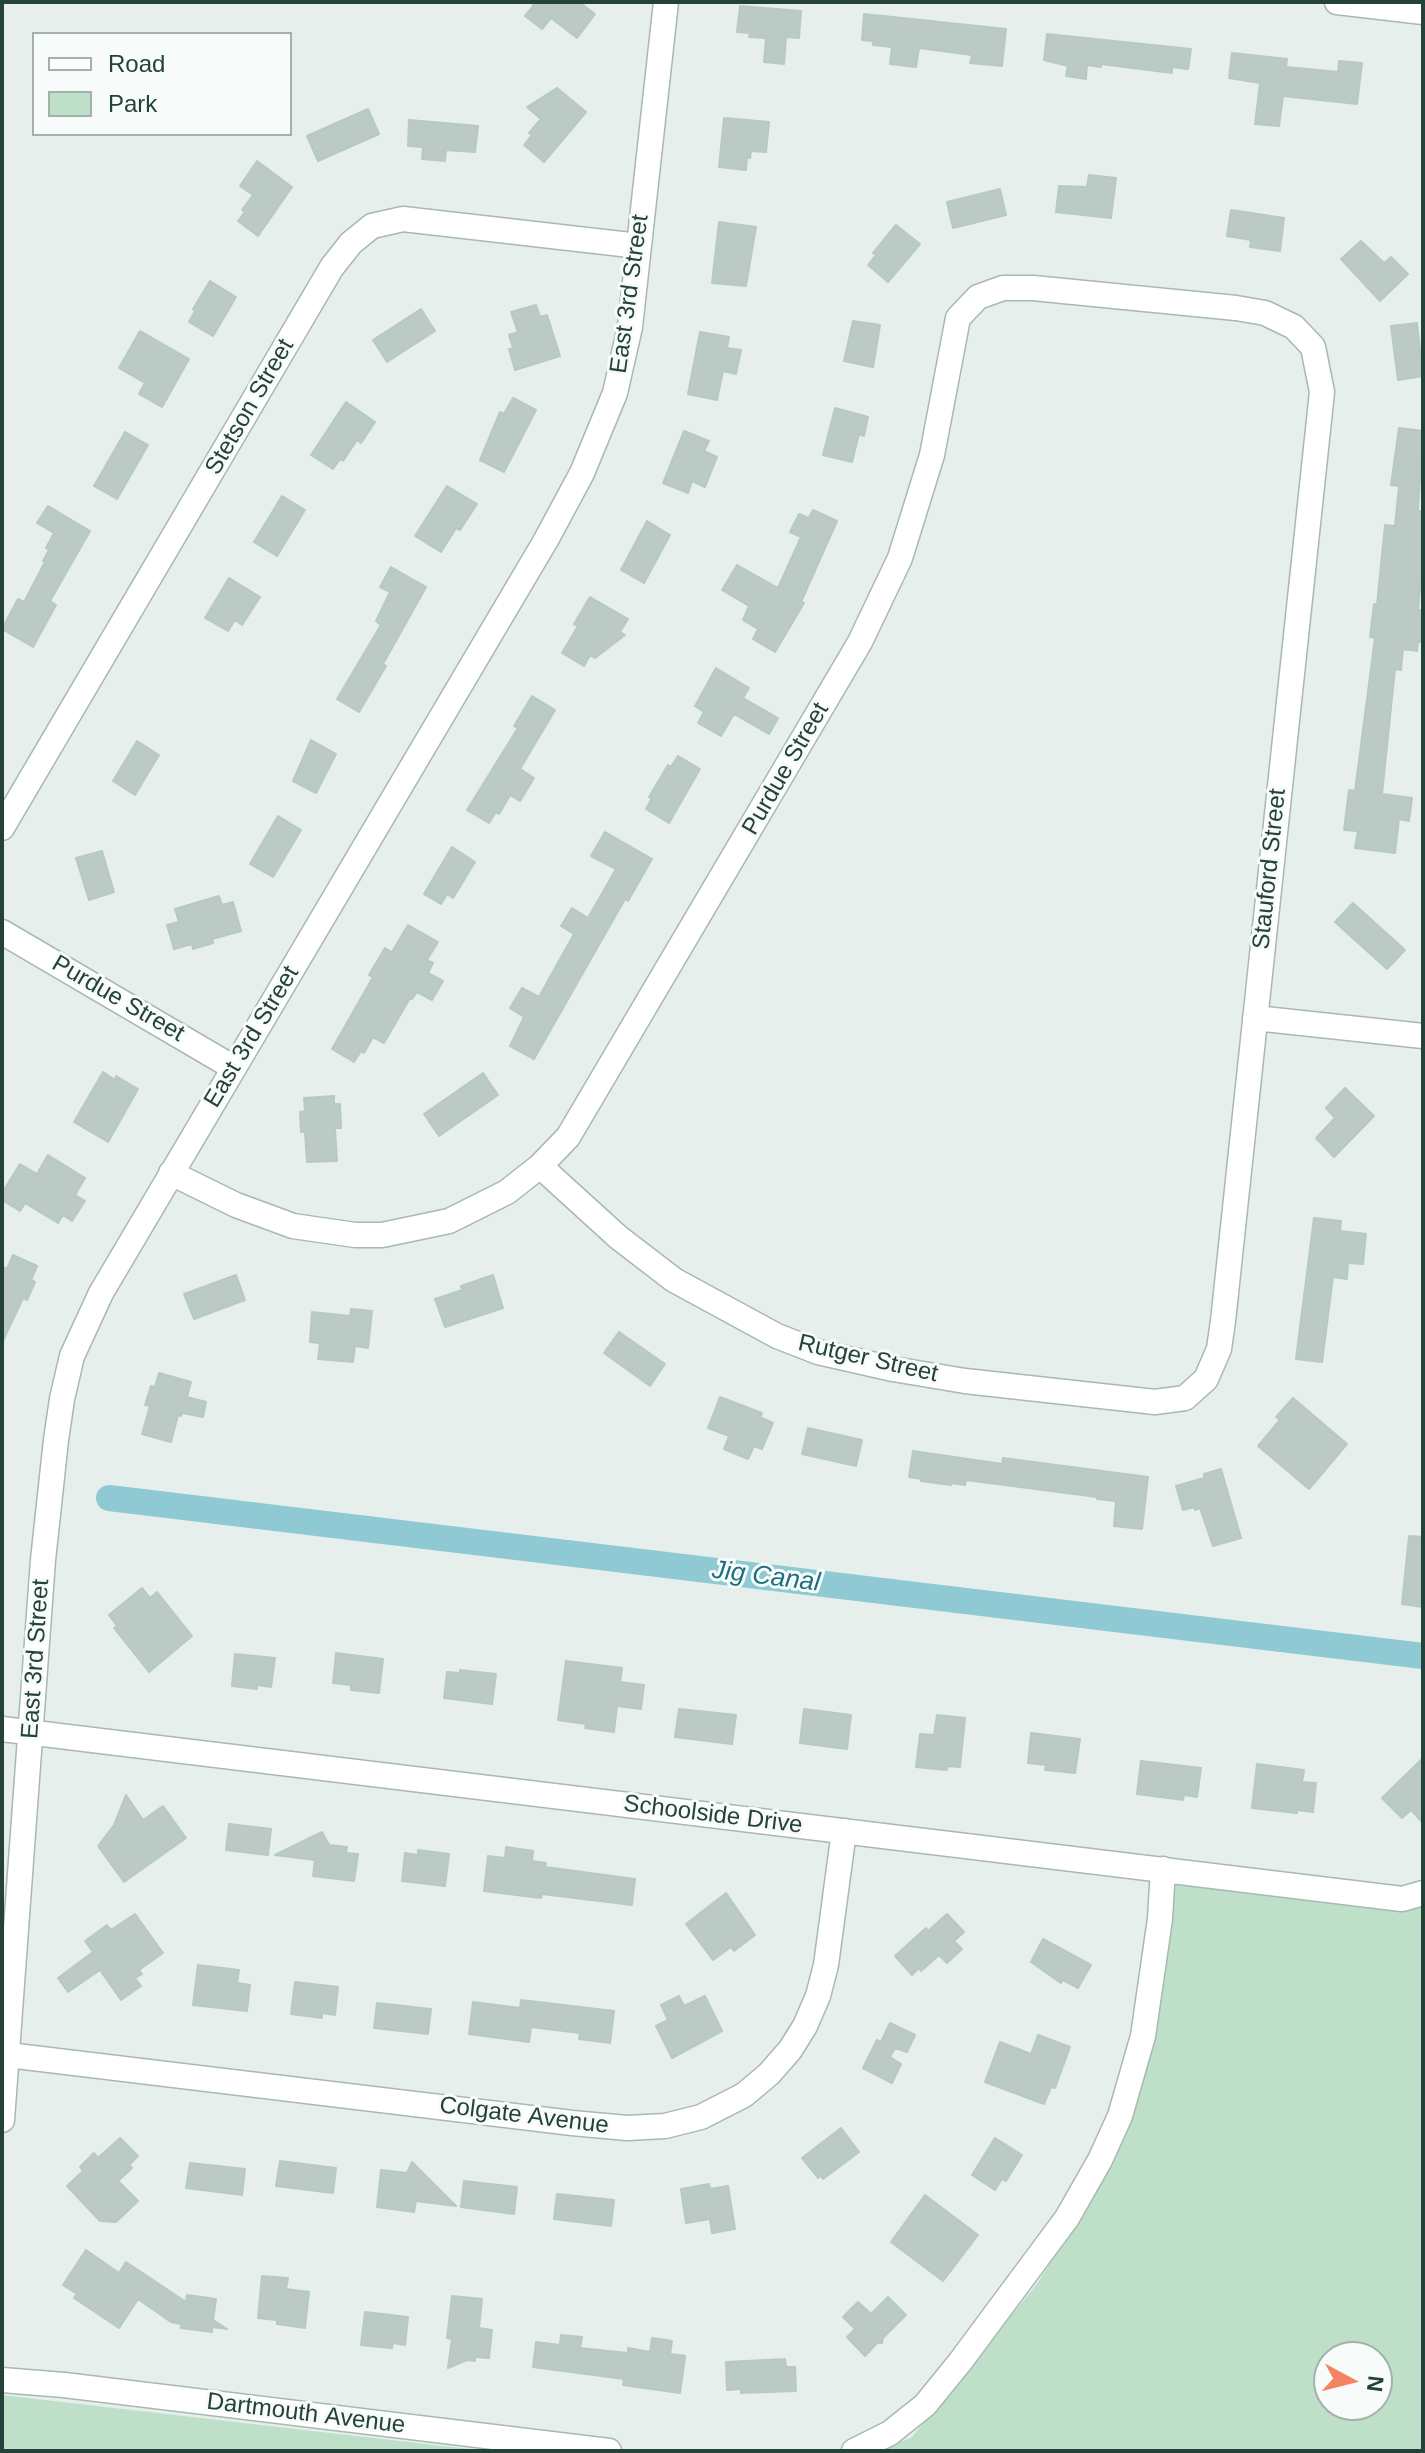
<!DOCTYPE html>
<html>
<head>
<meta charset="utf-8">
<style>
	body { margin:0 }
	#map { position:relative; width:1425px; height:2453px; overflow:hidden; background:#e6efeb; font-family:Arial,sans-serif }
	canvas { display:block }
	.frame { position:absolute; inset:0; border:4px solid #24423a; pointer-events:none }
	.legend { position:absolute; left:32px; top:32px; width:260px; height:104px; box-sizing:border-box; background:#f7fbf9; border:2px solid #a3b1ad; margin:0; padding:10px 14px; list-style:none; font-size:24px; color:#24423a }
	.legend li { display:flex; align-items:center; gap:16px; height:40px }
	.legend b { width:40px; border:2px solid #a3b1ad }
	.north { position:absolute; left:1313px; top:2341px; width:80px; height:80px; box-sizing:border-box; background:#f7fbf9; border:2px solid #a3b1ad; border-radius:50%; rotate:97deg; font-size:22px; font-weight:700; line-height:32px; text-align:center; color:#24423a }
	.north::after { content:''; display:block; margin:auto; width:28px; height:36px; background:#f4845f; clip-path:polygon(50% 0,100% 100%,50% 72%,0 100%) }
</style>
</head>
<body>
<div id="map">
<canvas width="1425" height="2453"></canvas>
<div class="frame"></div>
<ul class="legend">
<li><b style="height:10px;background:#fff"></b>Road</li>
<li><b style="height:22px;background:#bfe0c8"></b>Park</li>
</ul>
<div class="north">N</div>
</div>
<script>
const g = document.querySelector('canvas').getContext('2d');
g.lineJoin = 'round';
function fillPath(path, color) { g.fillStyle = color; g.fill(path, 'evenodd'); }
const shape = rows => new Path2D(rows.map(r => 'M' + r).join(''));
function trace(path, color, width, dash) { g.strokeStyle = color; g.lineWidth = width; g.lineCap = dash ? 'butt' : 'round'; g.setLineDash(dash || []); g.stroke(path); }
function drawText(font, color, halo, rows, align = 'center') {
  g.font = font + ' Arial,sans-serif'; g.lineWidth = 6; g.setLineDash([]); g.textBaseline = 'middle'; g.strokeStyle = halo; g.fillStyle = color; for (const [text, x, y, turn = 0] of rows) {
    g.save(); g.translate(x, y); g.rotate((+turn || 0) * Math.PI / 180); g.textAlign = isNaN(turn) ? turn : align; if (halo) g.strokeText(text, 0, 0); g.fillText(text, 0, 0); g.restore();
  }
}
const green = shape([
	[1176,1884,1423,1900,1423,2451,879,2451,912,2437,1036,2285,1090,2201,1151,2047],
	[1329,2357,1377,2357,1377,2405,1329,2405],
	[2,2395,486,2451,2,2451]
]);
const canal = shape([
	[109,1498,1423,1656]
]);
const building = shape([
	[530,2,579,2,595,14,577,38,551,18,542,29,525,16,534,5,530,2],
	[740,6,801,11,799,38,786,37,784,64,764,62,766,38,749,37,750,33,737,32,740,6],
	[864,14,1006,29,1002,66,970,63,972,55,919,48,916,67,890,64,892,47,873,45,873,41,862,40,864,14],
	[1047,34,1191,49,1188,69,1172,67,1172,73,1101,64,1101,67,1087,65,1086,79,1066,76,1068,66,1044,60,1047,34],
	[1232,53,1287,59,1286,67,1338,72,1339,61,1362,63,1357,104,1283,96,1279,126,1255,124,1260,83,1229,78,1232,53],
	[557,88,586,112,544,162,524,145,532,135,529,133,541,119,527,107,557,88],
	[368,109,379,134,318,161,307,136,368,109],
	[724,118,769,122,766,152,751,151,750,158,747,157,746,170,719,167,724,118],
	[409,120,478,126,475,152,446,150,445,161,422,159,423,147,408,146,409,120],
	[257,161,292,187,258,236,238,221,245,212,242,210,253,195,240,186,257,161],
	[1089,175,1116,178,1111,218,1056,212,1059,186,1087,187,1089,175],
	[1000,189,1006,215,953,228,947,202,1000,189],
	[1231,210,1284,218,1280,251,1250,247,1251,240,1227,236,1231,210],
	[719,222,756,227,746,286,712,283,719,222],
	[896,225,920,244,888,282,868,265,876,255,873,253,896,225],
	[1361,241,1384,263,1391,257,1408,274,1380,301,1341,259,1361,241],
	[210,281,236,297,213,336,189,322,195,311,193,309,210,281],
	[536,305,540,317,547,315,560,356,515,370,509,349,513,348,509,335,518,332,511,312,536,305],
	[421,309,435,331,387,362,373,340,421,309],
	[853,321,880,325,873,367,844,361,853,321],
	[1417,323,1423,376,1398,380,1391,326,1417,323],
	[140,331,189,359,162,407,139,394,145,383,119,368,140,331],
	[700,332,729,337,727,348,741,350,736,374,723,371,717,400,688,394,700,332],
	[513,398,536,410,504,472,480,460,500,412,504,414,513,398],
	[346,402,375,422,361,443,357,440,343,461,340,459,333,469,311,455,346,402],
	[835,408,868,417,864,436,859,434,852,462,823,455,835,408],
	[1399,428,1423,431,1418,511,1423,511,1423,558,1418,610,1423,610,1423,642,1418,642,1417,651,1403,649,1401,670,1395,669,1382,794,1412,798,1409,821,1399,819,1395,853,1355,848,1358,831,1344,830,1349,790,1355,791,1375,638,1370,637,1374,604,1377,605,1385,525,1395,526,1399,486,1391,485,1399,428],
	[684,431,709,441,704,451,717,457,705,487,692,481,688,493,663,483,684,431],
	[125,432,148,445,117,499,94,486,125,432],
	[447,486,477,504,460,530,456,528,441,552,415,536,447,486],
	[282,496,305,510,277,556,254,542,282,496],
	[48,506,90,531,50,601,56,605,33,647,2,629,18,599,24,602,45,562,43,561,49,550,46,548,54,533,37,523,48,506],
	[813,510,837,521,801,602,804,603,775,652,753,639,758,629,743,620,749,606,722,590,737,565,778,588,801,537,790,532,799,514,809,518,813,510],
	[647,521,670,535,644,583,621,570,647,521],
	[391,567,426,587,383,664,386,666,359,712,337,699,381,625,376,621,390,592,380,587,391,567],
	[229,578,260,597,242,625,235,620,228,631,205,618,229,578],
	[590,597,628,619,620,632,625,635,595,658,590,655,584,666,562,653,578,626,574,624,590,597],
	[716,668,749,688,743,698,778,718,769,734,734,714,721,736,698,723,704,712,695,706,716,668],
	[532,696,555,710,520,769,534,778,520,801,510,795,499,814,496,812,489,823,467,810,518,728,514,726,532,696],
	[311,740,336,754,316,793,293,781,311,740],
	[137,741,159,755,135,795,113,781,137,741],
	[678,756,700,769,669,823,646,809,652,798,649,797,668,765,671,767,678,756],
	[278,816,301,830,273,877,250,864,278,816],
	[605,832,652,859,628,901,625,899,534,1059,510,1046,524,1017,510,1008,522,988,539,997,574,934,561,926,572,908,588,918,616,869,591,856,605,832],
	[452,847,475,862,453,898,447,894,441,904,424,894,452,847],
	[102,851,114,892,89,900,76,858,102,851],
	[219,896,222,905,233,902,241,931,212,939,213,943,193,949,192,944,174,949,167,925,179,922,175,909,219,896],
	[1353,903,1405,950,1387,969,1335,922,1353,903],
	[408,925,438,942,427,960,433,963,428,973,443,981,432,1000,417,992,412,999,410,998,384,1043,373,1037,364,1053,361,1051,354,1062,332,1049,373,977,369,975,385,948,392,952,408,925],
	[103,1072,115,1080,116,1076,138,1089,108,1142,74,1122,103,1072],
	[483,1073,498,1095,439,1136,424,1114,483,1073],
	[1345,1088,1374,1116,1334,1157,1316,1138,1335,1118,1326,1108,1345,1088],
	[334,1096,334,1104,340,1104,341,1128,335,1128,337,1161,307,1162,305,1132,301,1132,300,1112,305,1111,304,1098,334,1096],
	[48,1155,85,1178,75,1195,85,1201,72,1221,63,1215,58,1223,25,1203,20,1211,2,1200,2,1193,20,1164,37,1174,48,1155],
	[1314,1218,1341,1221,1340,1231,1366,1234,1363,1264,1348,1263,1347,1279,1333,1277,1322,1362,1296,1359,1314,1218],
	[13,1255,37,1266,31,1280,35,1282,27,1300,23,1298,2,1343,2,1266,7,1269,13,1255],
	[236,1275,245,1300,194,1319,184,1294,236,1275],
	[493,1275,503,1308,445,1327,435,1299,462,1290,461,1286,493,1275],
	[351,1309,372,1311,368,1348,355,1346,353,1362,318,1359,320,1343,310,1342,312,1312,350,1316,351,1309],
	[619,1332,665,1364,650,1386,604,1353,619,1332],
	[159,1373,191,1382,187,1397,206,1402,203,1417,182,1413,181,1416,178,1415,171,1442,142,1434,150,1406,145,1405,151,1386,155,1387,159,1373],
	[720,1397,762,1413,760,1417,773,1423,762,1449,754,1446,748,1459,724,1449,729,1436,708,1428,720,1397],
	[1293,1398,1347,1444,1309,1489,1258,1446,1280,1420,1276,1417,1293,1398],
	[808,1428,862,1440,856,1466,802,1454,808,1428],
	[913,1451,1002,1464,1003,1458,1148,1477,1142,1529,1114,1526,1116,1501,1097,1499,1097,1497,966,1480,965,1485,952,1483,951,1485,921,1481,921,1479,909,1477,913,1451],
	[1221,1469,1241,1538,1213,1546,1200,1508,1195,1510,1194,1507,1183,1510,1176,1486,1204,1478,1204,1474,1221,1469],
	[1409,1536,1423,1537,1423,1607,1402,1604,1409,1536],
	[142,1588,150,1598,157,1592,192,1636,149,1672,114,1628,117,1626,109,1615,142,1588],
	[336,1653,383,1659,379,1693,351,1690,351,1685,333,1683,336,1653],
	[235,1654,275,1658,271,1687,257,1685,257,1689,232,1686,235,1654],
	[566,1661,622,1668,620,1682,644,1685,641,1709,617,1706,614,1732,585,1728,586,1724,558,1720,566,1661],
	[460,1670,496,1674,492,1704,444,1698,447,1672,460,1673,460,1670],
	[679,1709,736,1715,732,1744,675,1737,679,1709],
	[804,1709,851,1715,847,1749,800,1743,804,1709],
	[937,1715,965,1718,960,1767,947,1766,947,1770,916,1767,920,1734,934,1735,937,1715],
	[1031,1733,1080,1739,1075,1773,1045,1770,1046,1765,1028,1763,1031,1733],
	[1423,1758,1423,1823,1411,1810,1402,1818,1382,1798,1423,1758],
	[1141,1761,1201,1768,1197,1797,1184,1795,1183,1800,1137,1794,1141,1761],
	[1257,1764,1304,1770,1302,1782,1316,1783,1313,1812,1297,1810,1297,1813,1252,1808,1257,1764],
	[126,1795,143,1820,163,1806,186,1838,124,1882,98,1846,114,1825,126,1795],
	[229,1824,271,1829,268,1855,226,1850,229,1824],
	[322,1832,329,1845,347,1847,346,1853,358,1854,354,1881,313,1876,315,1860,275,1855,322,1832],
	[506,1847,533,1851,532,1861,546,1863,545,1867,635,1879,632,1905,542,1894,541,1898,484,1891,488,1856,505,1858,506,1847],
	[418,1850,449,1854,445,1886,402,1881,405,1853,418,1855,418,1850],
	[726,1893,755,1935,734,1951,731,1947,713,1960,686,1924,726,1893],
	[135,1914,163,1953,139,1970,142,1974,135,1978,141,1986,121,2000,100,1970,68,1992,58,1978,93,1952,85,1941,107,1925,111,1930,135,1914],
	[947,1914,964,1932,954,1941,962,1949,947,1963,939,1955,921,1971,919,1968,912,1975,895,1956,926,1928,928,1931,947,1914],
	[1043,1939,1091,1965,1078,1988,1063,1980,1061,1983,1031,1962,1043,1939],
	[198,1965,239,1970,237,1983,250,1985,247,2011,193,2005,198,1965],
	[295,1982,338,1987,335,2015,322,2013,322,2018,291,2014,295,1982],
	[679,1996,684,2006,705,1996,722,2031,672,2058,656,2026,668,2020,661,2005,679,1996],
	[521,2000,614,2011,610,2043,579,2039,580,2033,531,2027,529,2042,469,2034,473,2002,520,2008,521,2000],
	[377,2003,431,2009,428,2034,374,2028,377,2003],
	[890,2023,915,2035,907,2052,890,2046,895,2048,890,2057,901,2064,892,2083,863,2068,877,2040,881,2042,890,2023],
	[1038,2035,1070,2047,1055,2088,1051,2087,1044,2104,985,2082,1000,2042,1031,2054,1038,2035],
	[841,2128,859,2152,823,2179,821,2176,818,2178,802,2158,841,2128],
	[120,2138,138,2156,129,2165,132,2168,118,2181,138,2201,116,2222,100,2221,67,2186,83,2171,80,2167,94,2153,98,2158,120,2138],
	[995,2138,1022,2155,1006,2181,1002,2179,995,2190,972,2175,995,2138],
	[280,2161,336,2168,333,2193,276,2186,280,2161],
	[412,2162,456,2206,416,2201,414,2212,377,2207,381,2170,407,2173,412,2162],
	[190,2163,245,2169,242,2195,186,2188,190,2163],
	[464,2181,517,2187,514,2214,461,2207,464,2181],
	[709,2184,710,2189,728,2186,735,2229,712,2233,710,2219,686,2223,681,2189,709,2184],
	[557,2194,614,2200,611,2226,554,2219,557,2194],
	[925,2195,978,2235,943,2281,891,2242,925,2195],
	[86,2250,119,2273,126,2262,186,2302,187,2295,216,2299,213,2320,227,2329,212,2327,212,2332,181,2328,181,2324,171,2322,138,2299,119,2328,74,2298,77,2294,63,2285,86,2250],
	[262,2276,288,2278,286,2289,309,2292,305,2328,277,2324,277,2320,258,2318,262,2276],
	[452,2296,482,2299,479,2328,492,2330,489,2358,475,2357,475,2361,467,2360,448,2368,452,2339,447,2338,452,2296],
	[888,2297,906,2315,883,2338,882,2343,877,2343,865,2356,847,2337,855,2329,843,2317,858,2302,871,2314,888,2297],
	[365,2312,408,2317,405,2345,393,2343,392,2348,361,2345,365,2312],
	[561,2335,582,2337,580,2348,628,2353,628,2348,650,2352,652,2338,672,2341,670,2354,685,2356,680,2393,623,2385,624,2379,533,2367,536,2342,560,2345,561,2335],
	[785,2359,786,2367,795,2367,796,2391,741,2393,741,2389,727,2390,726,2362,785,2359]
]);
const minor = shape([
	[1337,2,1423,12],
	[2,828,332,267,351,243,372,226,403,219,639,246],
	[2,932,234,1068],
	[1255,1018,1423,1036],
	[171,1173,236,1205,293,1226,355,1235,382,1235,449,1221,507,1192,540,1166,568,1137,860,642,900,558,932,455,958,318,978,297,1003,288,1033,288,1236,308,1265,313,1294,327,1313,347,1322,392,1223,1321,1219,1349,1206,1379,1185,1398,1155,1402,965,1381,893,1369,818,1352,777,1336,674,1280,618,1237,540,1166],
	[2,1729,1402,1899,1423,1893],
	[8,2055,572,2123,627,2128,665,2126,701,2117,744,2095,769,2074,790,2050,805,2026,818,1996,826,1965,844,1831],
	[2,2120,43,1560,56,1440,62,1399,72,1356,101,1293,546,540,582,473,615,393,630,327,666,2],
	[2,2380,64,2385,609,2451],
	[854,2451,890,2433,925,2405,960,2362,1067,2218,1100,2160,1120,2116,1143,2036,1160,1919,1163,1869]
]);
const streetNames = [
	["East 3rd Street",630,294,-82],
	["Stetson Street",250,407,-60],
	["Purdue Street",786,769,-60],
	["Stauford Street",1270,869,-84],
	["Purdue Street",118,999,30],
	["East 3rd Street",252,1037,-59],
	["Rutger Street",868,1359,13],
	["East 3rd Street",36,1659,-86],
	["Schoolside Drive",713,1815,7],
	["Colgate Avenue",524,2116,7],
	["Dartmouth Avenue",306,2414,7]
];
const waterNames = [
	["Jig Canal",766,1577,7]
];
fillPath(green, '#bfe0c8');
trace(canal, '#8ec9d4', 26);
fillPath(building, '#bbcac4');
trace(building, '#b8c9c2', 2);
trace(minor, '#a8b8b2', 27);
trace(minor, '#fff', 24);
drawText('24px', '#24423a', '#f7fbf9', streetNames);
drawText('italic 26px', '#1c6f80', '#f7fbf9', waterNames);
</script>
</body>
</html>
